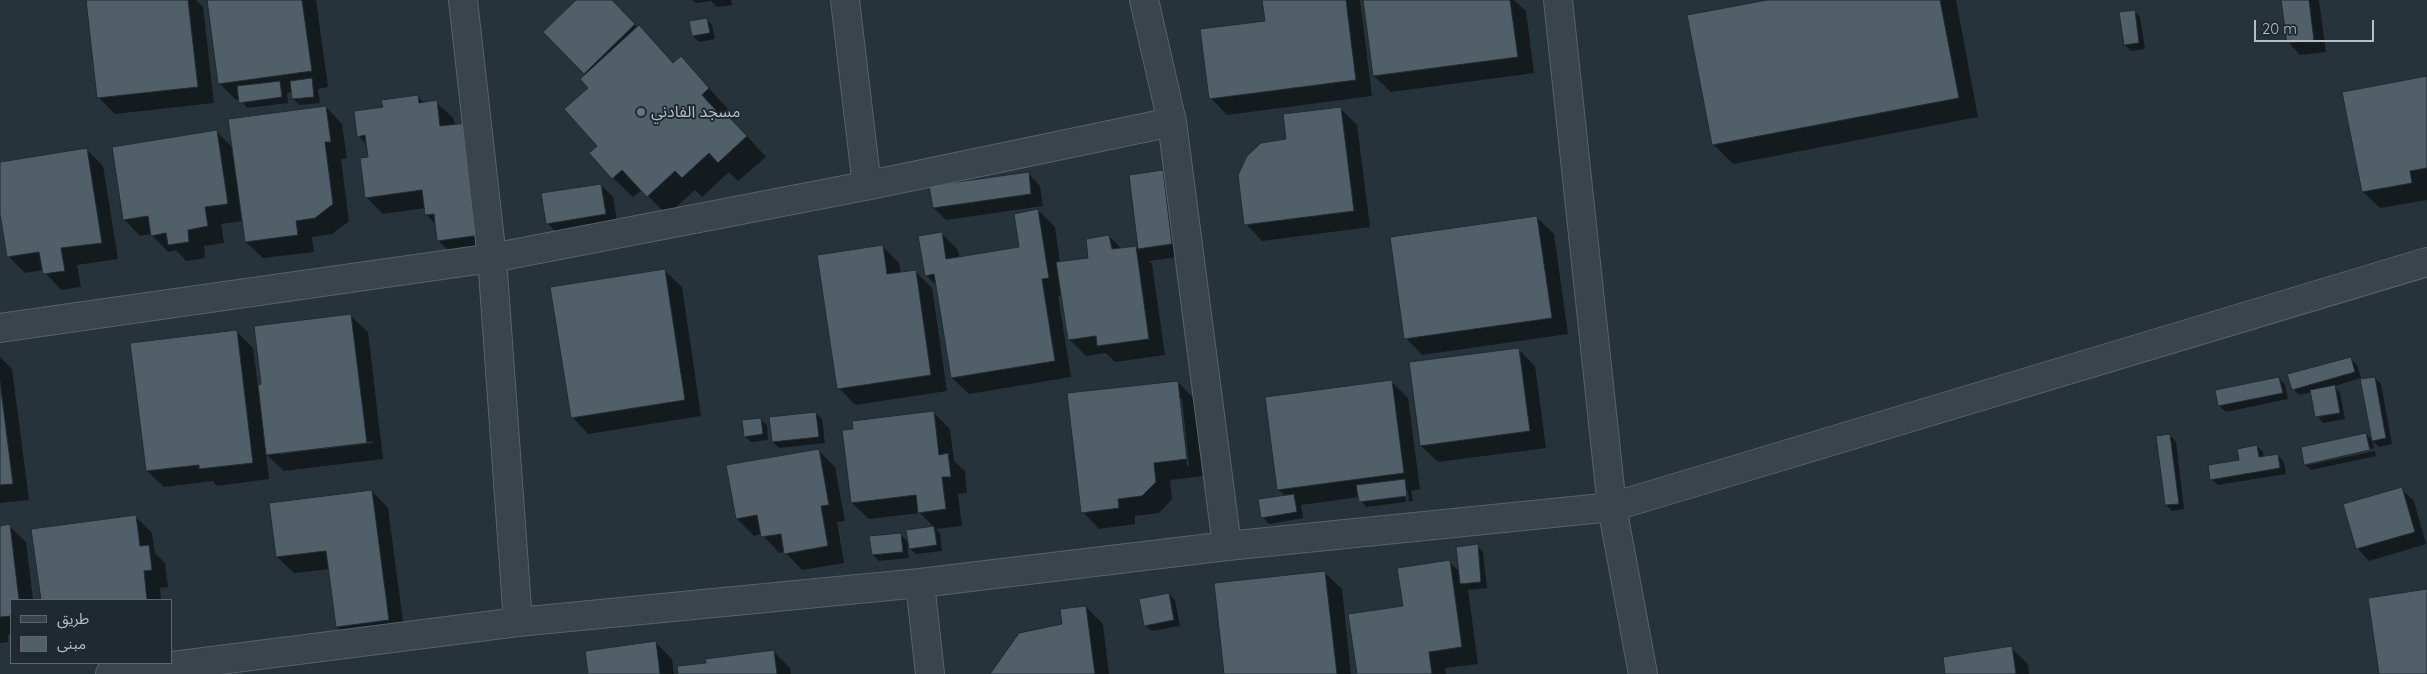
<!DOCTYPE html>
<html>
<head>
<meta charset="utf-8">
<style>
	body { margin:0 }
	#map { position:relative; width:2427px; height:674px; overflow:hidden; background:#26333b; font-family:Quicksand,"Noto Sans Arabic",sans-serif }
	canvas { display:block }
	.legend { position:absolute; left:10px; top:599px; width:162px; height:65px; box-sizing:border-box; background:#1f2931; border:1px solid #5b656d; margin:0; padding:6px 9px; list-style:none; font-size:15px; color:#b5bfc7 }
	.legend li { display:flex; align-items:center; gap:10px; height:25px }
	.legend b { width:25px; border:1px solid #5b656d }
	.scale { position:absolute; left:2254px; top:20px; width:120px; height:22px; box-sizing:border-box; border:2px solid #b5bfc7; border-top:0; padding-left:6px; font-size:15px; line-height:18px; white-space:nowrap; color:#b5bfc7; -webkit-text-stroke:4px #1f2931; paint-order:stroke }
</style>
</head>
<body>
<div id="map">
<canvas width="2427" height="674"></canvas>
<ul class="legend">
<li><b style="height:6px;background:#3a444c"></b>طريق</li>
<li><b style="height:14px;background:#515f69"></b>مبنى</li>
</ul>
<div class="scale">20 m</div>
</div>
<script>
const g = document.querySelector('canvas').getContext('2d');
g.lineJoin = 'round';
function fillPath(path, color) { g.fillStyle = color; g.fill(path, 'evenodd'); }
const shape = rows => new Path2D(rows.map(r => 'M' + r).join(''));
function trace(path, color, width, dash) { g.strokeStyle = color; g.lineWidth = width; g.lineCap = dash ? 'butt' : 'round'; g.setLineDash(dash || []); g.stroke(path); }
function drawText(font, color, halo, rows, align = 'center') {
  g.font = font + ' Quicksand,"Noto Sans Arabic",sans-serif'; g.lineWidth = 4; g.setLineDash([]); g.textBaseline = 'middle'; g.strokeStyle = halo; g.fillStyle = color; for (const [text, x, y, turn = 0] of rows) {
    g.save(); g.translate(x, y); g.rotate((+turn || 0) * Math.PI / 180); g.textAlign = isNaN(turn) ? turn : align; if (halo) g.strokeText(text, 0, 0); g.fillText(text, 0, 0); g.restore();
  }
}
const shadow = shape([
	[88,0,196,0,203,7,214,103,115,114,99,98],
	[208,0,316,0,328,87,318,89,320,103,299,105,293,98,292,92,287,93,288,103,247,108,240,99,236,100,219,83],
	[578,0,610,0,674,64,681,58,728,109,721,115,746,135,766,157,738,181,729,172,702,197,695,190,667,215,642,190,633,197,613,178,599,146,587,74,545,32],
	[692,0,731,0,732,5,717,7,711,1,696,3],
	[1263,0,1360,0,1372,96,1227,115,1211,98,1266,22],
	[1364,0,1514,0,1526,11,1534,73,1391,92,1374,76],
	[1774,0,1956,0,1978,117,1733,164,1713,144],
	[2283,0,2319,0,2326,52,2300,55,2288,42],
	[2134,11,2140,17,2145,49,2131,51,2125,45],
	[706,19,712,25,715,39,699,42,693,36],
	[2427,77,2427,200,2380,208,2363,192],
	[418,97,424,103,436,102,453,118,497,251,454,257,438,240,436,225,426,214,425,208,383,214,366,197,369,158,367,145,358,136,384,108],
	[326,107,342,124,347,158,341,159,349,221,332,234,312,237,314,252,263,258,246,242,243,221,221,224,224,243,204,246,205,258,186,261,176,250,168,252,151,234,140,236,124,219,217,132,234,149],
	[1340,108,1357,125,1370,227,1262,241,1246,224,1288,140],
	[87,150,103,166,118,259,77,265,81,287,61,290,43,270,25,273,8,256,0,206,0,163],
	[1162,172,1174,184,1184,256,1149,261,1152,264,1165,355,1115,362,1106,353,1086,356,1069,339,1062,295,1058,296,1071,377,969,394,952,378,937,286,926,275,942,234,958,250,960,258,1020,248,1038,210,1055,227,1060,263,1089,259,1109,236,1122,249,1135,247,1140,251,1130,176],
	[1028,173,1040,186,1043,206,946,220,934,208],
	[601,185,613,197,618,226,559,235,547,223],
	[1537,218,1554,234,1568,334,1422,355,1406,338],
	[882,246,899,263,901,274,916,272,932,288,947,391,855,405,839,388],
	[665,271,682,287,701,416,588,434,572,417],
	[351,316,368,332,383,459,284,471,266,454,269,479,217,486,213,481,164,487,147,471,236,331,253,348,258,386,262,385],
	[373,441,373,443,280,454,280,452],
	[1519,350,1535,366,1546,448,1438,462,1421,446],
	[0,357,12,369,29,500,0,503],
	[2351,359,2357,365,2361,378,2334,386,2340,393,2345,419,2323,423,2317,416,2312,392,2299,395,2293,389],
	[2279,378,2285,385,2288,399,2226,412,2219,406],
	[2375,378,2381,384,2392,444,2379,447,2373,441],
	[1178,382,1194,399,1203,476,1170,480,1172,499,1159,513,1135,516,1135,524,1099,529,1083,512],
	[1179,399,1182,399,1189,466,1187,466],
	[1392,382,1408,398,1420,489,1411,491,1413,501,1366,507,1359,497,1301,505,1303,518,1269,524,1263,517,1286,496,1278,489],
	[1405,491,1408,491,1409,502,1406,502],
	[933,412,950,429,954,461,965,471,967,493,958,494,962,526,936,529,940,533,942,551,916,554,907,546,909,558,879,561,873,555,900,534,909,543,934,527,920,513,869,519,852,503,855,430],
	[816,413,822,419,825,443,779,448,773,442],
	[760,419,767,425,768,440,751,442,745,436],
	[2366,434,2372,440,2374,448,2308,463,2308,465,2375,451,2376,456,2311,470,2305,464,2302,448],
	[2170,435,2176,442,2184,509,2172,511,2166,505],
	[2257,446,2263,452,2264,458,2278,455,2284,462,2286,474,2218,485,2211,479,2240,461],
	[818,450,835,467,845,521,837,522,844,563,802,570,785,552,779,553,762,534,754,536,737,519,728,466],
	[2401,489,2414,501,2426,544,2369,561,2357,548],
	[372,491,388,508,405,637,353,644,337,627,330,569,294,573,277,557],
	[136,517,152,533,155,553,165,563,168,587,160,588,161,600,42,600,32,530],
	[9,526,26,542,33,600,11,600,11,634,8,635,8,642,0,643,0,527],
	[1477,546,1483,552,1487,588,1468,590,1478,664,1445,668,1446,674,1358,674,1449,562,1460,572],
	[1325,573,1342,589,1351,674,1225,674],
	[1169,594,1175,600,1180,626,1151,631,1145,625],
	[1086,607,1103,624,1109,674,991,674],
	[655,642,672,659,674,674,589,674],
	[2011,648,2028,664,2029,674,1947,674],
	[774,652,790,668,791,674,679,674,708,664]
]);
const building = shape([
	[86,0,188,0,198,87,97,98,86,0],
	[207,0,302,0,312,71,218,84,207,0],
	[576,0,612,0,635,24,584,74,543,32,576,0],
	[1262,0,1346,0,1356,80,1209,99,1200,29,1265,21,1262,0],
	[1363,0,1510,0,1518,57,1373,76,1363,0],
	[1767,0,1940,0,1959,98,1712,145,1687,15,1767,0],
	[2281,0,2309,0,2314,40,2287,43,2281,0],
	[2135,10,2139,43,2124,45,2119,12,2135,10],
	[707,18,710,33,692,36,689,21,707,18],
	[639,25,673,63,681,56,709,88,702,95,722,117,726,114,747,136,718,163,709,153,682,178,675,171,647,197,622,170,612,179,589,153,597,146,564,109,588,88,580,79,639,25],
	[2427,76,2427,168,2410,171,2412,183,2362,192,2342,92,2427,76],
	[312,78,314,97,292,99,290,81,312,78],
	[280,81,282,97,239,103,237,86,280,81],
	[418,95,419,103,437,100,440,126,468,123,481,235,437,241,434,214,425,215,422,190,365,198,360,158,368,157,365,135,357,137,354,111,383,107,381,100,418,95],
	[326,106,331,142,325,142,333,204,315,218,296,221,298,235,245,242,228,119,326,106],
	[1341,107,1354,211,1244,225,1238,175,1247,156,1261,143,1286,139,1283,114,1341,107],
	[217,130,228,204,205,207,208,226,188,230,189,242,168,245,166,233,151,236,148,216,123,220,112,147,217,130],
	[87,148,102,243,61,248,65,271,43,274,39,252,7,257,0,214,0,162,87,148],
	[1163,170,1172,244,1138,249,1129,175,1163,170],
	[1029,172,1031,194,933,208,929,186,1029,172],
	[601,184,606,214,546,224,541,193,601,184],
	[1038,209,1049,278,1042,279,1055,361,951,378,934,274,925,276,918,236,942,232,946,259,1019,247,1014,214,1038,209],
	[1537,216,1552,318,1404,339,1390,237,1537,216],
	[1109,235,1112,249,1136,246,1149,339,1097,346,1096,336,1068,340,1056,262,1088,258,1086,239,1109,235],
	[883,245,887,274,916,270,931,375,837,389,817,255,883,245],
	[665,269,685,400,571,418,550,287,665,269],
	[351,314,367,443,266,455,258,385,261,384,254,326,351,314],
	[237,330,253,463,199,469,199,465,146,471,130,343,237,330],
	[1519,348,1530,431,1420,446,1409,362,1519,348],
	[2351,357,2355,372,2292,390,2287,374,2351,357],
	[2279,377,2283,393,2218,406,2215,390,2279,377],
	[2375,377,2386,438,2372,441,2360,379,2375,377],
	[1392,380,1404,473,1277,490,1265,397,1392,380],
	[1178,381,1187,459,1154,463,1156,482,1142,496,1118,499,1119,508,1081,513,1067,393,1178,381],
	[0,382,13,484,0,485,0,382],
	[2335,385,2340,413,2315,417,2310,390,2335,385],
	[934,411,939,455,948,453,951,477,942,477,946,509,918,513,916,495,851,503,842,430,853,429,852,421,934,411],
	[816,412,819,437,772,442,769,417,816,412],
	[761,418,763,434,744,437,742,420,761,418],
	[2366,433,2370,450,2304,465,2301,447,2366,433],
	[2170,434,2179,504,2165,505,2156,436,2170,434],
	[2257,445,2259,457,2278,454,2280,468,2210,480,2208,465,2239,460,2237,449,2257,445],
	[819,449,829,505,821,506,828,546,784,554,781,534,761,537,757,515,736,519,726,465,819,449],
	[1405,479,1407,496,1359,502,1356,485,1405,479],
	[2402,487,2415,532,2356,549,2343,504,2402,487],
	[372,490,389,620,336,627,326,551,276,557,269,503,372,490],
	[1294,494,1297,512,1261,518,1258,499,1294,494],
	[136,515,140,546,149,545,152,570,144,571,147,600,41,600,31,529,136,515],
	[10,524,19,600,11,600,11,616,0,617,0,526,10,524],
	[934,526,937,545,909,549,906,530,934,526],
	[901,533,903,552,872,555,869,536,901,533],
	[1478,544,1481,582,1460,584,1456,547,1478,544],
	[1450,560,1462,647,1429,652,1432,674,1357,674,1348,614,1403,606,1397,568,1450,560],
	[1325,571,1337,674,1224,674,1214,583,1325,571],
	[2427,589,2427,674,2379,674,2368,598,2427,589],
	[1169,593,1174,620,1144,626,1139,599,1169,593],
	[1086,606,1095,674,990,674,1019,633,1062,624,1060,609,1086,606],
	[656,641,660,674,588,674,585,651,656,641],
	[2012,646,2016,674,1945,674,1943,657,2012,646],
	[774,650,777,674,678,674,677,666,706,663,705,659,774,650]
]);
const minor = shape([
	[463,0,492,258,518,622],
	[845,0,866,178,870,185],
	[1144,0,1172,122,1227,546],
	[1558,0,1612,507,1643,674],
	[0,328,492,258,870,185,1172,122],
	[920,583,930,674],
	[110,674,518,622,920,583,1227,546,1612,507,2427,262]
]);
const markers = [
	[641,112,5,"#6b7280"]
];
const poiNames = [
	["مسجد الفادني",651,112]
];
fillPath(shadow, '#0007');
fillPath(building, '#515f69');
trace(building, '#212b33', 1);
trace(minor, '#58626a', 30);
trace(minor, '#3a444c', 28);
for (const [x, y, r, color] of markers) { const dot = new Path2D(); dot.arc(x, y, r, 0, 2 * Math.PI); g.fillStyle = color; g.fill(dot); trace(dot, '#1f2931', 2); }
drawText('16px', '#b5bfc7', '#1f2931', poiNames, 'left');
</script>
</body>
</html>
